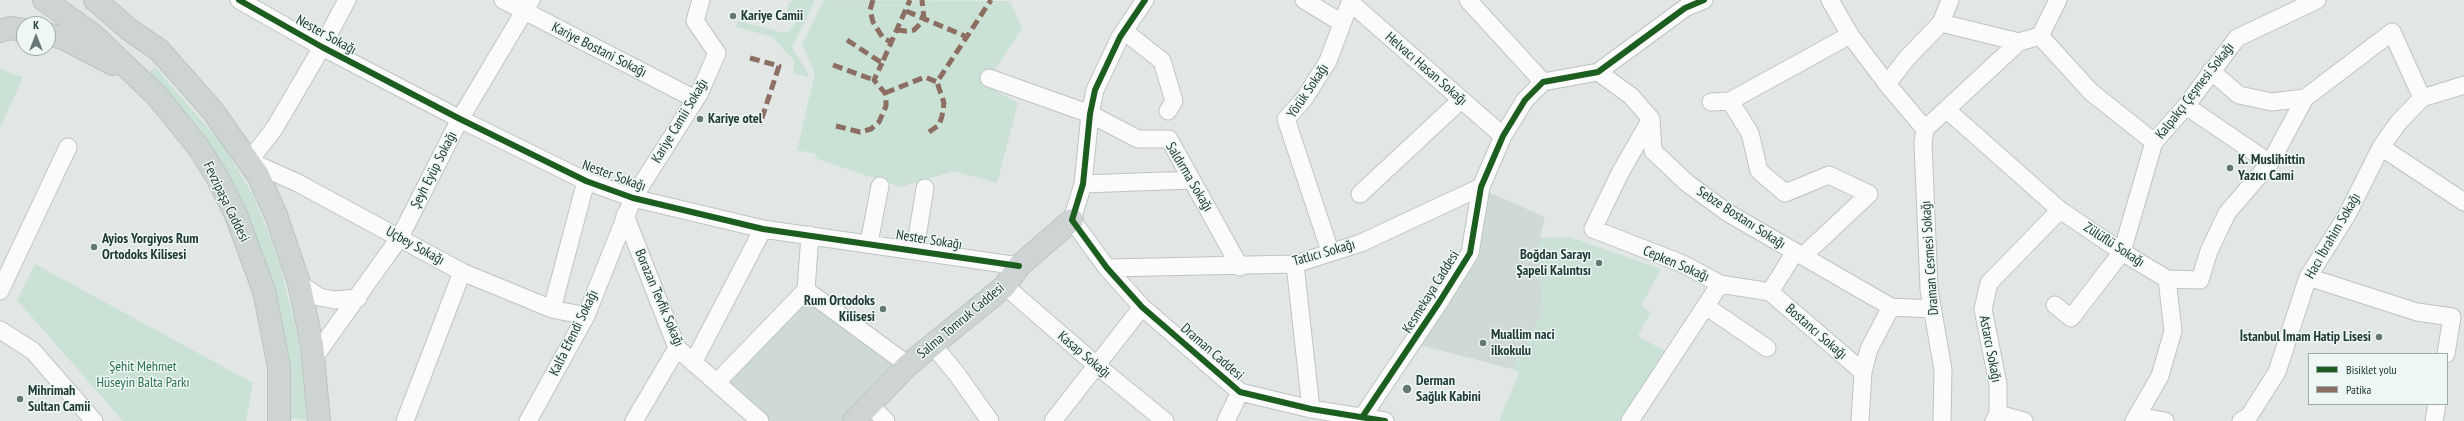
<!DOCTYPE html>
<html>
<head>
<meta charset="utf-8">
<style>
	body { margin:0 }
	#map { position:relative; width:2464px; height:421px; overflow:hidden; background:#e2e7e6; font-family:"PT Sans Narrow",sans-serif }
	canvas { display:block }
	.legend { position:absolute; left:2308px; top:353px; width:140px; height:52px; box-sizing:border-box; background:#eff7f4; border:1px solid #9caba8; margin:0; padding:5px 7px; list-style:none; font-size:12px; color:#203a37 }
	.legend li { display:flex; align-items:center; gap:8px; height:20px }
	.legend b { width:20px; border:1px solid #9caba8 }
	.north { position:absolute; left:16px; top:16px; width:40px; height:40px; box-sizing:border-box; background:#eff7f4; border:1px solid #9caba8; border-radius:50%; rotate:0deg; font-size:11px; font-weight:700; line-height:16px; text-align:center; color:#203a37 }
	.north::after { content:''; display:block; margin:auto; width:14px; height:18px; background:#647774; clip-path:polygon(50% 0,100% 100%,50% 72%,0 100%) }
</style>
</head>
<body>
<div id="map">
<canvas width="2464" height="421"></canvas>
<ul class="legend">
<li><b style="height:5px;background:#1b5e20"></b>Bisiklet yolu</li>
<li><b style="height:5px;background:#8d6e63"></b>Patika</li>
</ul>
<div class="north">K</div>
</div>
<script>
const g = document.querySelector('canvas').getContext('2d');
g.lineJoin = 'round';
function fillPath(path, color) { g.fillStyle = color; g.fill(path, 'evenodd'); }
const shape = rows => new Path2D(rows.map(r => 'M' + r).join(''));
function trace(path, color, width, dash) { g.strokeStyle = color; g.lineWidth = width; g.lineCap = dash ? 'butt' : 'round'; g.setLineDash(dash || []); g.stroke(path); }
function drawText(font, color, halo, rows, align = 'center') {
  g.font = font + ' "PT Sans Narrow",sans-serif'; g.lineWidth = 3; g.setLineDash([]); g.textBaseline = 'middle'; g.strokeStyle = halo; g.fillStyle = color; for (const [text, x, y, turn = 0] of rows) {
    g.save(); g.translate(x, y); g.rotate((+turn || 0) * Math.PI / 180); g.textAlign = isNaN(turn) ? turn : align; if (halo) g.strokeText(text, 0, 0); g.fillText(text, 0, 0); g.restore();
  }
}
const built = shape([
	[1488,192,1545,217,1540,238,1543,313,1512,369,1420,345],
	[805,295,892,364,842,421,769,421,723,382]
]);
const green = shape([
	[797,0,815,0,792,47,808,73,808,77,793,73,795,62,773,37,736,27,738,21,781,32,788,32,795,24,795,19,787,11,789,2],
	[824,0,1010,1,1022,28,985,85,1018,103,997,183,954,171,900,187,815,158,816,154,797,150,815,73,802,45],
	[155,67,223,145,253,195,264,222,279,262,296,329,301,353,307,420,289,418,275,294,148,73],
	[0,69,23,77,0,128],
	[1570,237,1661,269,1641,306,1651,312,1638,336,1670,354,1620,421,1499,421,1519,373,1512,369,1543,313,1540,238],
	[35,264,253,383,246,421,123,421,17,300]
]);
const minor = shape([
	[239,0,322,47,460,119,586,181,633,198,763,229,1019,266],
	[347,0,322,47,274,129,249,161,298,183,462,272,552,309,586,316],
	[503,0,695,99],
	[1145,0,1120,37,1095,90,1090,114,1083,184,1072,220,1107,268,1142,307,1240,392,1311,409,1385,421],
	[1304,0,1342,23],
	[1468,0,1543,82],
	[1830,0,1850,35,1887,84,1925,129],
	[1350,2,1503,136],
	[1941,23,2019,42],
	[1124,31,1162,61,1174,101,1168,111],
	[2040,36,2091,92,2154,142],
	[2211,71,2239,95,2272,102,2305,98,2392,32,2422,98],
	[1598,72,1631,96,1651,119,1653,151,1687,183,1728,213,1891,307,1932,309],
	[989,78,1090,114,1138,139,1169,139,1240,267],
	[1887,84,1907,58,1941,23,1950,0],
	[1730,101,1750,133,1759,171,1785,193,1829,175,1869,194,1803,256],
	[1711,102,1730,101,1850,35],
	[2186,106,2270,163],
	[1947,110,2060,210,2122,252,2167,279,2173,331,2160,376,2134,421],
	[1651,119,1620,173,1593,229,1683,264,1720,284,1770,292,1863,372,1860,421],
	[2381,147,2464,202],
	[1083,184,1192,180],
	[1360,194,1461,100],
	[625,215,677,348,760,421],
	[869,243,880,186],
	[915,250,925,188],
	[1330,251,1286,119,1304,99,1328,61,1351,0],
	[1295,264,1311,409],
	[1107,268,1295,264,1361,243,1481,187],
	[2308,277,2417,312,2452,317,2446,354],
	[2167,279,2200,280,2209,251,2227,213,2270,163,2305,98],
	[299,283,319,297,335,300,358,298],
	[1005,286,1095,364,1165,421],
	[806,290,908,365],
	[0,291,68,147],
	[1770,292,1795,252],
	[2055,305,2071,318,2122,252,2154,142,2186,106,2237,38,2317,0],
	[1707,307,1767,348],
	[552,309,586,181],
	[0,330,33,351,94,421],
	[932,344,956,373,990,421],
	[313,359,400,237,460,119,531,0],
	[693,363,763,229],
	[1863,372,1869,349,1891,307],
	[717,382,806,290,810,235],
	[870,405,886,421],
	[1998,414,2024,421],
	[1363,416,1440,301,1470,253,1481,187,1503,136,1525,100,1543,82,1598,72,1685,8,1704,0],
	[2137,416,2165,421],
	[405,421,462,272],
	[528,421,586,316,633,198,699,94,717,53,695,21,701,0],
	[634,421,677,348],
	[1053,421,1142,307],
	[1226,421,1240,392],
	[1630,421,1720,284],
	[1942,421,1943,370,1929,289,1923,143,1925,129,2019,42,2040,36,2058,0],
	[1994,421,1998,414,1998,384,1983,309,1989,283,2060,210],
	[2241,421,2249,416,2277,372,2308,277,2347,215,2381,147,2398,123,2422,98,2464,85],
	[2434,421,2437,404]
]);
const major = shape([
	[44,0,92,34,157,96,199,148,217,177,236,215,264,291,279,367,279,421],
	[95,0,131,31,159,50,212,110,258,175,276,215,299,283,312,345,319,421],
	[0,31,10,28,24,30],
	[48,34,63,38,113,64],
	[854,421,908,365,1005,286,1019,266,1072,220]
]);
const quiet = shape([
	[873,0,870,10,873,22,883,38,891,42],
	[906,11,967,37],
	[897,30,906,31,914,30,919,25,924,19,922,0],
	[847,40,882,63,910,0],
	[750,58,779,66,760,124],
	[833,65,874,80],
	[885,93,925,77,937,82,991,0],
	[836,126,860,132,871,129,879,122,886,106,886,100,885,93,874,80,882,63],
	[929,132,939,125,942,116,944,103,937,82]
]);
const cycleway = shape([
	[239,0,322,47,460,119,586,181,633,198,763,229,1019,266],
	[1145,0,1120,37,1095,90,1090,114,1083,184,1072,220,1107,268,1142,307,1240,392,1311,409,1385,421],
	[1363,416,1440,301,1470,253,1481,187,1503,136,1525,100,1543,82,1598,72,1685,8,1704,0]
]);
const markers = [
	[733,16,4,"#647774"],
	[700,119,4,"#647774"],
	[2230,168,4,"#647774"],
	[94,247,4,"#647774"],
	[1599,263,4,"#647774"],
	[883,309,4,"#647774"],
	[2379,337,4,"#647774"],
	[1483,343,4,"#647774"],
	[1407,389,5,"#647774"],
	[20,399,4,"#647774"]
];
const poiNames = [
	["Kariye Camii",741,16],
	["Kariye otel",708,119],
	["K. Muslihittin",2238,160],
	["Yazıcı Cami",2238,176],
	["Ayios Yorgiyos Rum",102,239],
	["Ortodoks Kilisesi",102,255],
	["Boğdan Sarayı",1591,255,"right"],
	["Şapeli Kalıntısı",1591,271,"right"],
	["Rum Ortodoks",875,301,"right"],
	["Kilisesi",875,317,"right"],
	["Muallim naci",1491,335],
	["ilkokulu",1491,351],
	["İstanbul İmam Hatip Lisesi",2371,337,"right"],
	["Derman",1416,381],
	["Sağlık Kabini",1416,397],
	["Mihrimah",28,391],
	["Sultan Camii",28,407]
];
const streetNames = [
	["Nester Sokağı",326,35,29],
	["Kariye Bostani Sokağı",599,50,27],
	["Helvacı Hasan Sokağı",1426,69,41],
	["Yörük Sokağı",1308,91,-56],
	["Kalpakçı Çeşmesi Sokağı",2195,91,-52],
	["Kariye Camii Sokağı",680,121,-59],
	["Şeyh Eyüp Sokağı",434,170,-63],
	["Nester Sokağı",614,176,20],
	["Saldırma Sokağı",1189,177,59],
	["Fevzipaşa Caddesi",226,202,64],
	["Sebze Bostanı Sokağı",1741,218,33],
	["Hacı İbrahim Sokağı",2333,236,-60],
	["Nester Sokağı",929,240,9],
	["Zülüflü Sokağı",2114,245,33],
	["Uçbey Sokağı",415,246,29],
	["Tatlıcı Sokağı",1324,253,-16],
	["Draman Cesmesi Sokağı",1930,258,-94],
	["Cepken Sokağı",1676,264,23],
	["Kesmekaya Caddesi",1431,292,-58],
	["Borazan Tevfik Sokağı",659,298,67],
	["Salma Tomruk Caddesi",961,321,-40],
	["Bostancı Sokağı",1816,332,41],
	["Kalfa Efendi Sokağı",574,333,-64],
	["Astarcı Sokağı",1990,349,79],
	["Draman Caddesi",1212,352,41],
	["Kasap Sokağı",1084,355,40]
];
const parkNames = [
	["Şehit Mehmet",143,367],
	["Hüseyin Balta Parkı",143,383]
];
fillPath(built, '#cfd9d6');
fillPath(green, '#cae1d5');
trace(minor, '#bfc4c3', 19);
trace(major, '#bbc4c3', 24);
trace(minor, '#fbfbfb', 17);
trace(major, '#cdd4d3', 22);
trace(quiet, '#8d6e63', 5, [10, 5]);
trace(cycleway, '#1b5e20', 6);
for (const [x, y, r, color] of markers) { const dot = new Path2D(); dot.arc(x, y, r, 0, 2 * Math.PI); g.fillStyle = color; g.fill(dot); trace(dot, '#eff7f4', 1.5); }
drawText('bold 14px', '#203a37', '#eff7f4', poiNames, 'left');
drawText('14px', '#203a37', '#eff7f4', streetNames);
drawText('14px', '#2a7051', '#eff7f4', parkNames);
</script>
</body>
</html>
